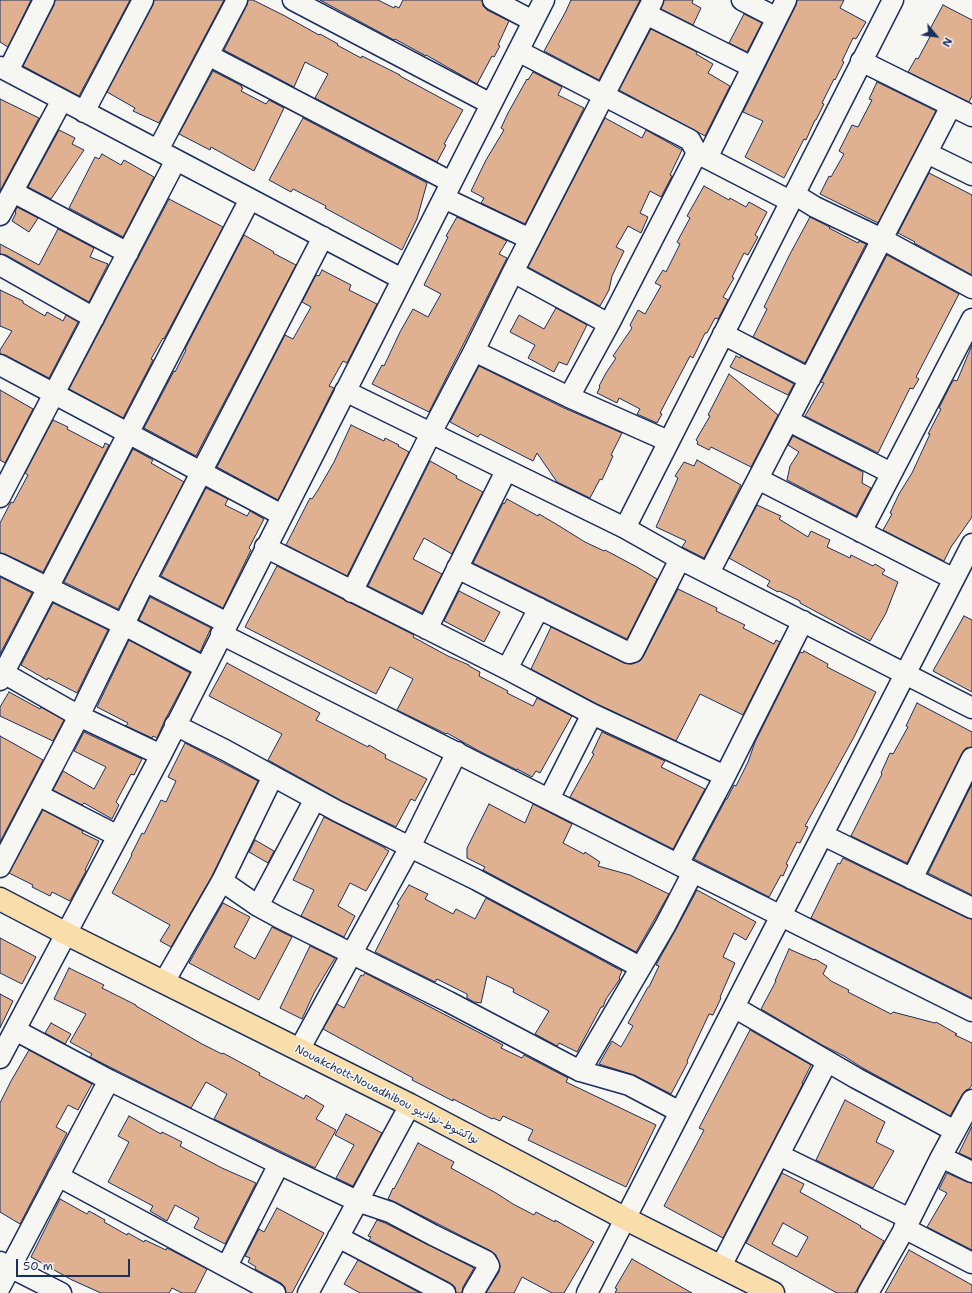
<!DOCTYPE html>
<html>
<head>
<meta charset="utf-8">
<style>
	body { margin:0 }
	#map { position:relative; width:972px; height:1293px; overflow:hidden; background:#f6f6f2; font-family:"Shantell Sans",sans-serif }
	canvas { display:block }
	.north { position:absolute; left:916px; top:16px; width:40px; height:40px; -webkit-text-stroke:3px #f6f6f2; paint-order:stroke; rotate:119deg; font-size:11px; font-weight:700; line-height:16px; text-align:center; color:#1b2f5e }
	.north::after { content:''; display:block; margin:auto; width:14px; height:18px; background:#1b2f5e; clip-path:polygon(50% 0,100% 100%,50% 72%,0 100%) }
	.scale { position:absolute; left:16px; top:1259px; width:114px; height:18px; box-sizing:border-box; border:2px solid #1b2f5e; border-top:0; padding-left:5px; font-size:12px; line-height:14px; white-space:nowrap; color:#1b2f5e; -webkit-text-stroke:3px #f6f6f2; paint-order:stroke }
</style>
</head>
<body>
<div id="map">
<canvas width="972" height="1293"></canvas>
<div class="north">N</div>
<div class="scale">50 m</div>
</div>
<script>
const g = document.querySelector('canvas').getContext('2d');
g.lineJoin = 'round';
function fillPath(path, color) { g.fillStyle = color; g.fill(path, 'evenodd'); }
const shape = rows => new Path2D(rows.map(r => 'M' + r).join(''));
function trace(path, color, width, dash) { g.strokeStyle = color; g.lineWidth = width; g.lineCap = dash ? 'butt' : 'round'; g.setLineDash(dash || []); g.stroke(path); }
function drawText(font, color, halo, rows, align = 'center') {
  g.font = font + ' "Shantell Sans","Playpen Sans Arabic",sans-serif'; g.lineWidth = 3; g.setLineDash([]); g.textBaseline = 'middle'; g.strokeStyle = halo; g.fillStyle = color; for (const [text, x, y, turn = 0] of rows) {
    g.save(); g.translate(x, y); g.rotate((+turn || 0) * Math.PI / 180); g.textAlign = isNaN(turn) ? turn : align; if (halo) g.strokeText(text, 0, 0); g.fillText(text, 0, 0); g.restore();
  }
}
const building = shape([
	[0,0,31,0,8,47,0,42,0,0],
	[55,0,130,0,79,96,23,66,54,5,55,0],
	[154,0,224,0,159,123,133,111,135,108,107,92,153,5,154,0],
	[248,0,253,0,285,16,319,35,320,34,338,44,337,45,361,58,362,56,400,75,400,76,463,110,444,144,446,145,437,162,315,98,328,74,305,62,294,87,224,50,247,5,248,0],
	[320,0,378,0,394,8,395,6,399,8,403,0,482,0,483,6,487,10,509,21,498,45,500,46,494,57,492,56,477,84,426,55,426,56,395,39,394,40,320,0],
	[571,0,640,0,599,80,544,51,565,13,571,0],
	[664,0,693,0,692,3,701,8,693,25,661,9,664,0],
	[797,0,844,0,840,8,866,22,856,39,853,38,842,61,844,62,835,80,834,79,822,103,824,104,816,120,815,120,806,140,804,139,784,178,745,157,763,121,743,112,796,5,797,0],
	[943,5,972,20,972,96,969,102,908,72,916,58,918,59,933,31,930,29,943,5],
	[744,14,762,23,747,52,729,43,744,14],
	[651,29,697,52,696,54,713,64,708,73,730,86,705,136,619,90,651,29],
	[213,71,242,86,241,87,243,88,241,91,266,104,269,100,284,108,254,171,211,147,210,150,179,134,213,71],
	[533,72,562,87,558,95,584,108,525,224,481,203,484,198,471,191,486,160,504,130,501,128,508,113,527,79,528,80,533,72],
	[877,82,936,111,878,223,820,194,829,176,831,177,844,154,839,151,852,125,858,127,872,100,869,99,877,82],
	[0,99,39,118,0,191,0,99],
	[303,118,427,183,417,219,402,250,325,208,326,206,293,189,291,192,269,180,303,118],
	[605,118,642,138,646,130,682,150,670,175,672,176,661,197,650,191,640,213,648,217,641,233,628,226,616,247,624,251,612,276,609,290,600,306,528,267,605,118],
	[59,130,75,138,72,144,84,150,51,199,28,187,59,130],
	[102,154,121,165,124,160,154,177,123,237,69,208,95,157,99,159,102,154],
	[929,173,972,195,972,275,914,243,915,242,898,233,929,173],
	[704,186,729,200,730,198,746,207,749,202,767,212,755,235,758,237,748,255,744,253,732,277,734,278,723,297,728,300,718,319,715,318,707,333,705,333,693,358,690,356,660,413,662,414,657,423,637,414,640,409,619,398,617,403,597,393,600,387,599,386,606,373,616,358,613,356,632,328,630,325,638,310,645,314,661,286,655,283,663,270,666,272,680,244,677,242,690,218,687,216,704,186],
	[169,199,223,227,164,339,163,338,151,359,153,360,123,418,69,389,169,199],
	[17,207,38,218,29,232,12,221,16,213,15,212,17,207],
	[457,217,507,241,499,254,507,258,429,412,372,384,382,365,384,366,400,332,413,309,428,317,441,294,424,285,448,237,446,236,457,217],
	[810,217,830,227,829,228,858,243,859,241,866,244,805,363,753,337,767,309,764,307,790,254,810,217],
	[58,229,94,248,90,257,108,264,89,302,6,255,0,254,0,244,39,265,58,229],
	[244,235,274,252,273,253,296,265,196,456,144,428,174,371,175,372,186,350,185,349,244,235],
	[887,255,959,294,916,377,919,379,913,389,910,388,878,453,805,416,824,383,821,382,887,255],
	[322,270,351,285,349,290,377,304,347,363,343,361,329,386,334,388,278,500,217,467,285,335,293,339,311,307,302,302,316,275,319,276,322,270],
	[0,290,23,301,23,303,45,316,47,312,63,321,66,315,78,322,49,378,5,355,0,354,0,350,12,331,0,326,0,290],
	[556,308,587,325,567,365,559,362,554,372,528,358,535,345,510,332,519,315,544,329,556,308],
	[972,345,972,517,951,547,944,561,883,530,892,514,890,513,899,494,912,473,930,434,928,434,941,409,939,408,951,384,954,380,957,381,972,345],
	[736,356,740,358,741,356,794,384,788,395,730,367,736,356],
	[479,366,564,408,622,433,611,455,613,456,602,480,600,479,590,498,557,482,537,453,533,461,480,434,478,437,450,422,479,366],
	[729,374,778,415,751,467,711,447,709,450,697,444,698,442,696,440,710,416,708,415,729,374],
	[0,390,33,409,5,463,0,460,0,390],
	[53,420,68,427,67,429,103,448,105,443,109,445,43,572,5,554,0,553,0,523,11,502,13,503,28,475,25,473,53,420],
	[351,425,384,441,385,438,399,445,398,446,409,452,347,576,286,545,310,498,312,499,318,490,334,462,351,425],
	[793,436,863,472,862,483,871,488,856,516,787,480,790,466,799,452,788,445,793,436],
	[133,449,153,460,151,463,184,482,118,609,64,582,133,449],
	[697,460,741,485,704,558,682,547,686,541,656,527,678,478,675,476,684,462,694,466,697,460],
	[430,461,457,476,456,478,483,492,452,554,424,538,413,559,442,574,422,613,368,586,430,461],
	[206,488,228,499,225,505,247,516,250,511,264,519,249,548,251,550,223,608,161,576,206,488],
	[507,499,538,516,539,514,556,524,585,542,604,551,605,550,637,567,657,579,627,639,473,563,503,503,504,504,507,499],
	[757,505,781,516,779,519,808,537,811,531,830,540,827,547,850,558,851,555,873,566,875,564,885,570,882,574,898,582,886,613,870,641,800,603,800,601,779,591,778,592,767,586,770,581,729,558,757,505],
	[277,566,414,635,413,637,448,656,469,665,469,666,480,672,479,676,508,691,507,693,533,706,537,698,572,716,540,773,536,771,532,777,517,769,517,770,479,751,447,733,446,734,438,730,397,710,413,679,390,667,376,694,245,627,277,566],
	[0,577,32,593,0,654,0,577],
	[678,589,717,608,716,611,745,625,743,628,774,644,776,640,780,642,743,715,700,694,676,741,597,704,531,669,551,627,624,663,632,664,640,661,643,657,678,589],
	[459,591,500,612,484,642,444,621,459,591],
	[150,597,211,628,200,652,139,620,150,597],
	[53,603,108,630,77,693,48,678,47,680,21,665,53,603],
	[964,616,972,620,972,692,933,671,964,616],
	[129,640,190,673,165,720,157,738,153,736,152,738,126,726,128,723,126,722,97,707,129,640],
	[804,651,828,664,827,667,876,692,854,737,805,826,808,827,800,843,797,842,786,864,788,865,783,876,781,875,769,897,694,859,726,799,727,799,734,785,736,786,748,762,755,742,800,652,803,653,804,651],
	[227,663,320,713,316,720,368,747,369,745,386,755,385,758,427,779,415,801,411,799,396,827,342,801,268,760,282,734,209,696,227,663],
	[9,692,40,709,41,707,64,720,53,741,0,716,0,707,9,692],
	[917,703,972,732,972,747,966,748,962,753,907,863,851,836,882,774,881,773,890,753,893,754,908,727,906,726,917,703],
	[84,732,142,759,134,775,131,774,116,802,119,805,112,819,84,803,82,805,53,790,63,771,94,789,106,767,74,751,84,732],
	[602,732,665,761,661,767,705,789,673,849,570,797,594,754,592,753,602,732],
	[0,736,43,760,0,842,0,736],
	[185,743,258,781,212,876,171,947,160,941,170,925,112,893,132,855,131,855,142,833,144,834,161,800,166,802,176,781,168,777,185,743],
	[972,784,972,895,928,873,972,784],
	[489,804,525,823,533,804,572,824,563,843,584,854,585,852,600,862,598,866,630,875,669,894,636,952,483,870,485,867,467,858,467,848,489,804],
	[43,810,83,831,82,833,99,841,85,870,86,871,70,901,52,892,50,896,32,887,33,885,9,873,43,810],
	[324,817,385,848,385,849,389,851,366,891,350,883,338,906,355,916,344,937,301,916,314,890,293,880,324,817],
	[255,840,274,851,268,863,249,852,255,840],
	[843,858,967,918,972,919,972,998,811,918,838,863,840,864,843,858],
	[409,885,428,894,425,899,453,914,456,909,475,919,486,898,622,971,619,978,620,979,606,999,603,1007,601,1007,577,1052,559,1043,557,1046,535,1034,549,1011,513,992,514,989,487,976,481,1003,474,1002,467,998,467,994,437,979,435,982,375,952,399,905,397,904,409,885],
	[697,890,756,922,746,940,734,933,723,957,735,963,720,997,721,998,713,1015,709,1014,687,1061,688,1062,671,1094,634,1075,599,1064,612,1041,621,1047,633,1026,628,1023,648,987,649,987,659,966,656,965,675,931,697,890],
	[223,903,250,917,234,947,255,959,272,927,292,937,259,1000,189,963,223,903],
	[0,938,36,957,22,984,0,973,0,938],
	[310,946,335,958,314,993,302,1019,280,1008,310,946],
	[789,949,814,960,815,959,827,966,823,974,831,981,849,990,848,992,891,1014,893,1012,935,1023,936,1022,957,1034,955,1035,972,1043,972,1085,969,1089,966,1090,962,1095,950,1116,861,1067,844,1056,822,1045,761,1009,776,981,775,981,789,949],
	[69,968,104,985,102,988,136,1005,136,1006,202,1044,222,1054,223,1053,260,1073,259,1075,304,1099,306,1095,324,1106,316,1119,336,1130,315,1168,214,1119,227,1094,206,1082,191,1108,90,1057,92,1054,70,1042,86,1014,54,999,69,968],
	[365,973,503,1045,501,1048,522,1058,524,1055,568,1078,566,1082,656,1125,626,1187,528,1140,533,1130,503,1116,500,1121,493,1118,492,1119,453,1099,453,1101,412,1080,413,1078,323,1029,337,1004,344,1008,361,975,363,976,365,973],
	[0,994,13,1001,0,1028,0,994],
	[51,1023,71,1034,65,1044,45,1033,51,1023],
	[750,1030,811,1065,802,1083,803,1084,723,1238,664,1206,704,1130,699,1128,750,1030],
	[29,1050,92,1084,78,1110,68,1105,56,1127,67,1133,20,1224,0,1212,0,1103,11,1081,29,1050],
	[845,1100,885,1122,876,1142,894,1151,873,1188,816,1160,845,1100],
	[346,1114,382,1133,353,1186,336,1178,354,1145,335,1135,346,1114],
	[129,1116,161,1134,162,1132,182,1142,180,1146,222,1168,256,1183,225,1244,194,1228,199,1218,175,1205,167,1221,150,1211,153,1206,108,1182,129,1142,118,1136,129,1116],
	[972,1126,972,1159,959,1153,972,1126],
	[418,1143,454,1162,451,1168,496,1193,513,1204,534,1215,536,1212,555,1222,555,1220,594,1242,564,1293,552,1293,522,1277,514,1293,486,1293,499,1272,500,1266,496,1255,491,1251,395,1202,388,1199,393,1188,394,1189,418,1143],
	[782,1173,804,1184,800,1192,861,1226,860,1227,884,1241,855,1293,837,1293,746,1243,782,1173],
	[783,1223,808,1237,797,1257,772,1244,783,1223],
	[947,1173,967,1182,972,1183,972,1250,927,1227,947,1193,939,1189,947,1173],
	[60,1199,87,1214,89,1211,105,1220,104,1222,127,1235,128,1233,144,1242,145,1240,166,1250,167,1248,207,1269,195,1293,182,1293,172,1288,169,1293,101,1293,72,1280,31,1257,60,1199],
	[277,1208,324,1233,292,1293,286,1293,285,1287,281,1283,255,1269,256,1267,248,1262,250,1258,245,1256,259,1229,264,1232,277,1208],
	[377,1220,385,1223,474,1268,463,1287,462,1293,456,1293,455,1287,450,1283,369,1240,371,1237,368,1236,377,1220],
	[909,1250,972,1285,972,1293,885,1293,909,1250],
	[632,1259,692,1293,615,1293,617,1289,615,1288,632,1259],
	[358,1260,420,1293,360,1293,344,1284,358,1260]
]);
const minor = shape([
	[293,0,491,104],
	[493,0,533,21],
	[742,0,777,18],
	[646,14,752,67],
	[518,51,690,140,697,153],
	[208,55,451,182],
	[861,61,972,116],
	[0,67,402,279],
	[8,71,44,0],
	[84,112,143,0],
	[158,150,237,0],
	[927,153,972,175],
	[707,158,786,0],
	[13,192,128,253],
	[794,194,815,207,882,239,972,288],
	[444,198,530,239],
	[0,215,62,100],
	[0,265,94,318],
	[513,272,609,324],
	[723,334,810,379],
	[474,351,569,397,668,441],
	[0,365,282,515],
	[345,391,625,528,680,559,972,708],
	[569,397,609,324,697,153,790,201],
	[789,421,891,473],
	[758,479,954,579],
	[0,497,176,160],
	[625,528,893,0],
	[861,532,972,319],
	[265,547,507,669,592,714,725,776],
	[0,564,124,625,204,667],
	[457,568,629,653,633,652,680,559],
	[709,573,951,106],
	[145,581,227,623],
	[352,592,431,433,474,351,513,272,653,0],
	[427,629,506,471],
	[221,634,693,872,972,1011],
	[507,669,539,608],
	[0,671,79,716,161,755],
	[0,680,250,199],
	[175,725,225,750,337,811,477,880,640,967],
	[38,795,118,836],
	[549,799,592,714],
	[823,835,972,908],
	[678,864,725,776,803,621],
	[0,867,79,716,145,581,323,237],
	[912,879,972,758],
	[222,881,258,906,280,918,449,1002,580,1071,629,1085,680,1112],
	[258,906,315,799],
	[164,982,222,881,273,776],
	[734,1007,856,1078,955,1131],
	[15,1030,109,1080,279,1164,357,1201,390,1212,433,1235,486,1261,489,1266,473,1293],
	[299,1050,410,847,457,752],
	[0,1058,161,755,544,0],
	[580,1071,665,926,693,872],
	[779,1155,910,1219],
	[941,1157,972,1172],
	[58,1176,275,1293],
	[904,1228,972,1263],
	[338,1237,445,1293],
	[0,1262,61,1293],
	[227,1266,279,1164],
	[721,1266,827,1062],
	[0,1287,109,1080],
	[308,1293,410,1105],
	[587,1293,972,544],
	[868,1293,910,1219,941,1157,972,1100]
]);
const highway = shape([
	[0,899,65,933,410,1105,626,1219,773,1293]
]);
const streetNames = [
	["Nouakchott-Nouadhibou نواكشوط-نواذيبو",387,1095,27]
];
fillPath(building, '#e0b191');
trace(building, '#1b2f5e', 1);
trace(minor, '#1b2f5e', 23);
trace(highway, '#1b2f5e', 25);
trace(minor, '#f6f6f2', 20);
trace(highway, '#f9deab', 22);
drawText('11px', '#1b2f5e', '#f6f6f2', streetNames);
</script>
</body>
</html>
